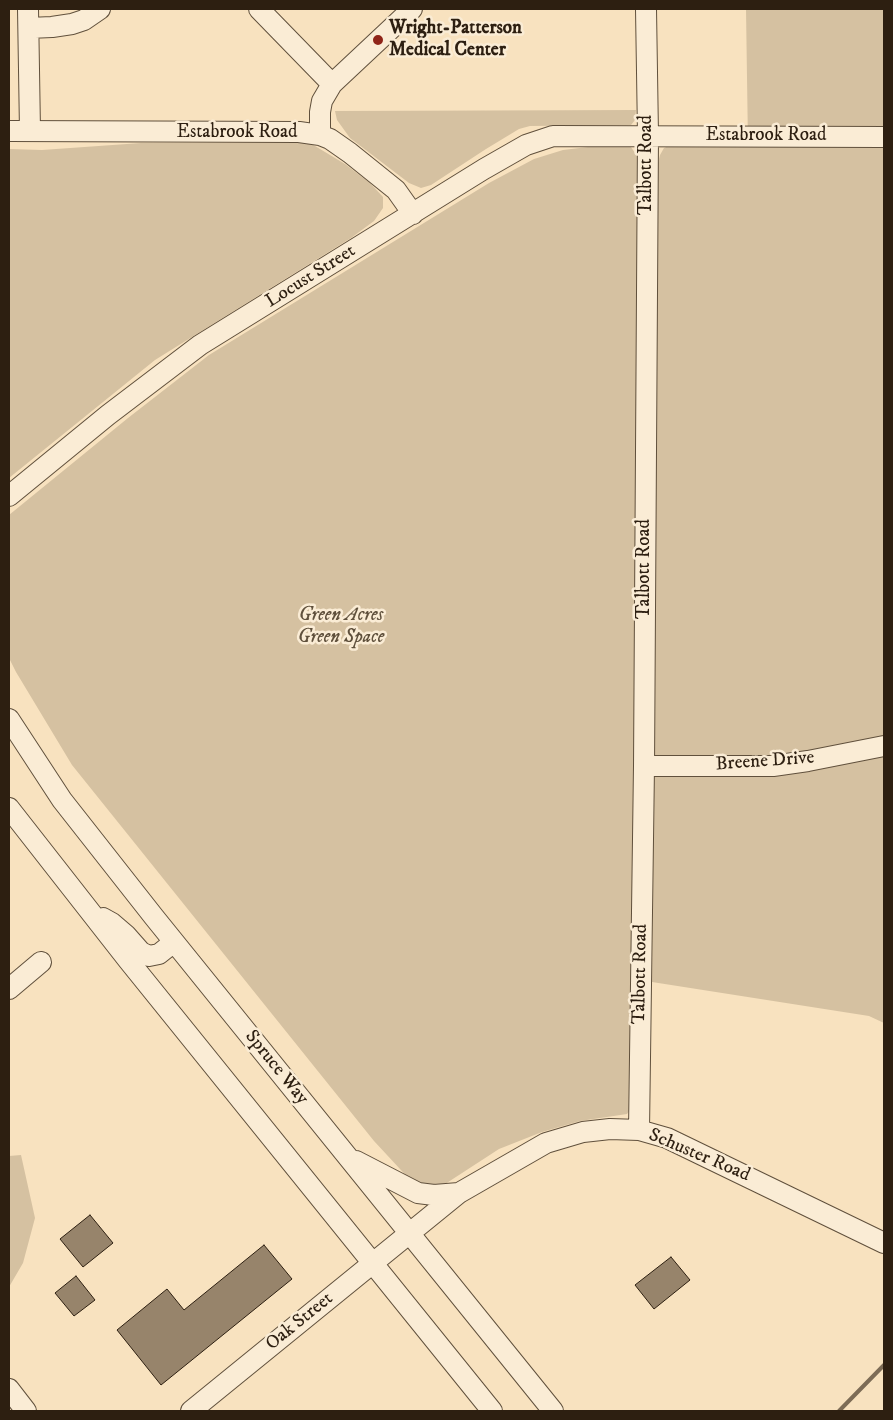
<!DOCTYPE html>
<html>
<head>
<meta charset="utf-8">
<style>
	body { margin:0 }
	#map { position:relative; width:893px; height:1420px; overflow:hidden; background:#f8e2bf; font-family:"IM FELL DW Pica",serif }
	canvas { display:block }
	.frame { position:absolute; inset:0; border:10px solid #2d1f11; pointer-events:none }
</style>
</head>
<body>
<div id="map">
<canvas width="893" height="1420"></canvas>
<div class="frame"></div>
</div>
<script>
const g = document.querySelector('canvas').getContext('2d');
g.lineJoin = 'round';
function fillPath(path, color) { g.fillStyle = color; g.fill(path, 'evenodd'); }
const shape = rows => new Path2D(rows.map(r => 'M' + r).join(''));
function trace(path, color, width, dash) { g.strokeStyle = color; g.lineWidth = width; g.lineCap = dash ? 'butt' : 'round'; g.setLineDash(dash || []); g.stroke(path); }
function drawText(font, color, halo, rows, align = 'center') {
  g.font = font + ' "IM FELL DW Pica",serif'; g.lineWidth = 5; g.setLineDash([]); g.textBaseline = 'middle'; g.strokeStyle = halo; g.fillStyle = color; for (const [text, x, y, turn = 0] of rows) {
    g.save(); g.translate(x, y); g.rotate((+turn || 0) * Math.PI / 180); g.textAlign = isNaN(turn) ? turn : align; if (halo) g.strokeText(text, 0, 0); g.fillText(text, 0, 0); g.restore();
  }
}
const green = shape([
	[746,9,884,9,884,1023,869,1016,652,982,658,163,660,155,664,148,673,144,748,145],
	[636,110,635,120,631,125,530,126,519,129,486,149,431,185,421,188,409,183,350,138,337,120,335,111],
	[141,143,310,143,345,164,370,183,383,197,383,208,374,221,351,238,155,360,9,478,9,149,42,150],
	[621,143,631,147,637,156,639,166,636,652,630,1110,627,1114,580,1121,542,1132,499,1149,439,1188,413,1183,374,1141,72,765,16,672,9,658,9,515,128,418,209,355,489,183,534,159,563,150],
	[21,1155,35,1218,23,1263,9,1287,9,1156]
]);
const stream = shape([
	[839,1411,884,1365]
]);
const building = shape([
	[90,1215,113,1243,83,1267,60,1239,90,1215],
	[264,1245,292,1279,161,1385,117,1330,167,1289,184,1310,264,1245],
	[671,1257,690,1280,654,1309,635,1285,671,1257],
	[76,1276,95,1300,74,1316,55,1293,76,1276]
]);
const minor = shape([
	[28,9,30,131],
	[259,9,332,84,412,9],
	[29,28,52,27,72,24,84,20,100,9],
	[9,131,299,132,320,135,330,139,350,153,396,190,413,214],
	[320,135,320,112,322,101,332,84],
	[9,496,108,415,200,345,484,169,526,145,553,136,884,137],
	[9,719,62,800,154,917,553,1411],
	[644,766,773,766,808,761,884,746],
	[9,808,128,960,492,1411],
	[103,918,112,923,126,935,141,952,149,956,159,954,174,942],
	[9,989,41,962],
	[639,1130,644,766,648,135,646,9],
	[356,1161,418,1193,434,1195,459,1193],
	[9,1389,26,1411],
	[191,1411,459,1193,546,1143,583,1132,610,1129,639,1130,667,1138,884,1243]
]);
const markers = [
	[378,40,6,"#8f2418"]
];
const poiNames = [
	["Wright-Patterson",389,29],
	["Medical Center",389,51]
];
const streetNames = [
	["Estabrook Road",237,133],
	["Estabrook Road",766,136],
	["Talbott Road",647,165,-90],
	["Locust Street",311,277,-32],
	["Talbott Road",645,569,-90],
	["Breene Drive",765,762,-4],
	["Talbott Road",641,974,-89],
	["Spruce Way",276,1068,51],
	["Schuster Road",699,1156,23],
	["Oak Street",300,1322,-39]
];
const parkNames = [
	["Green Acres",341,616],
	["Green Space",341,638]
];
fillPath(green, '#d5c1a1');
trace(stream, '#7d6c56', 4);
fillPath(building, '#97846b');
trace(building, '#2d1f11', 1);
trace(minor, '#60503c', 22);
trace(minor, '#faecd5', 20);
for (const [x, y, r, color] of markers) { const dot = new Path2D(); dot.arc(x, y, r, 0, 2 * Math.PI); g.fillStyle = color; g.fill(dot); trace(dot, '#faecd5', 2); }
drawText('bold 19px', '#2d1f11', '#faecd5', poiNames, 'left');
drawText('19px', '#2d1f11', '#faecd5', streetNames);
drawText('italic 19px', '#5f503c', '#faecd5', parkNames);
</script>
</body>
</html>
